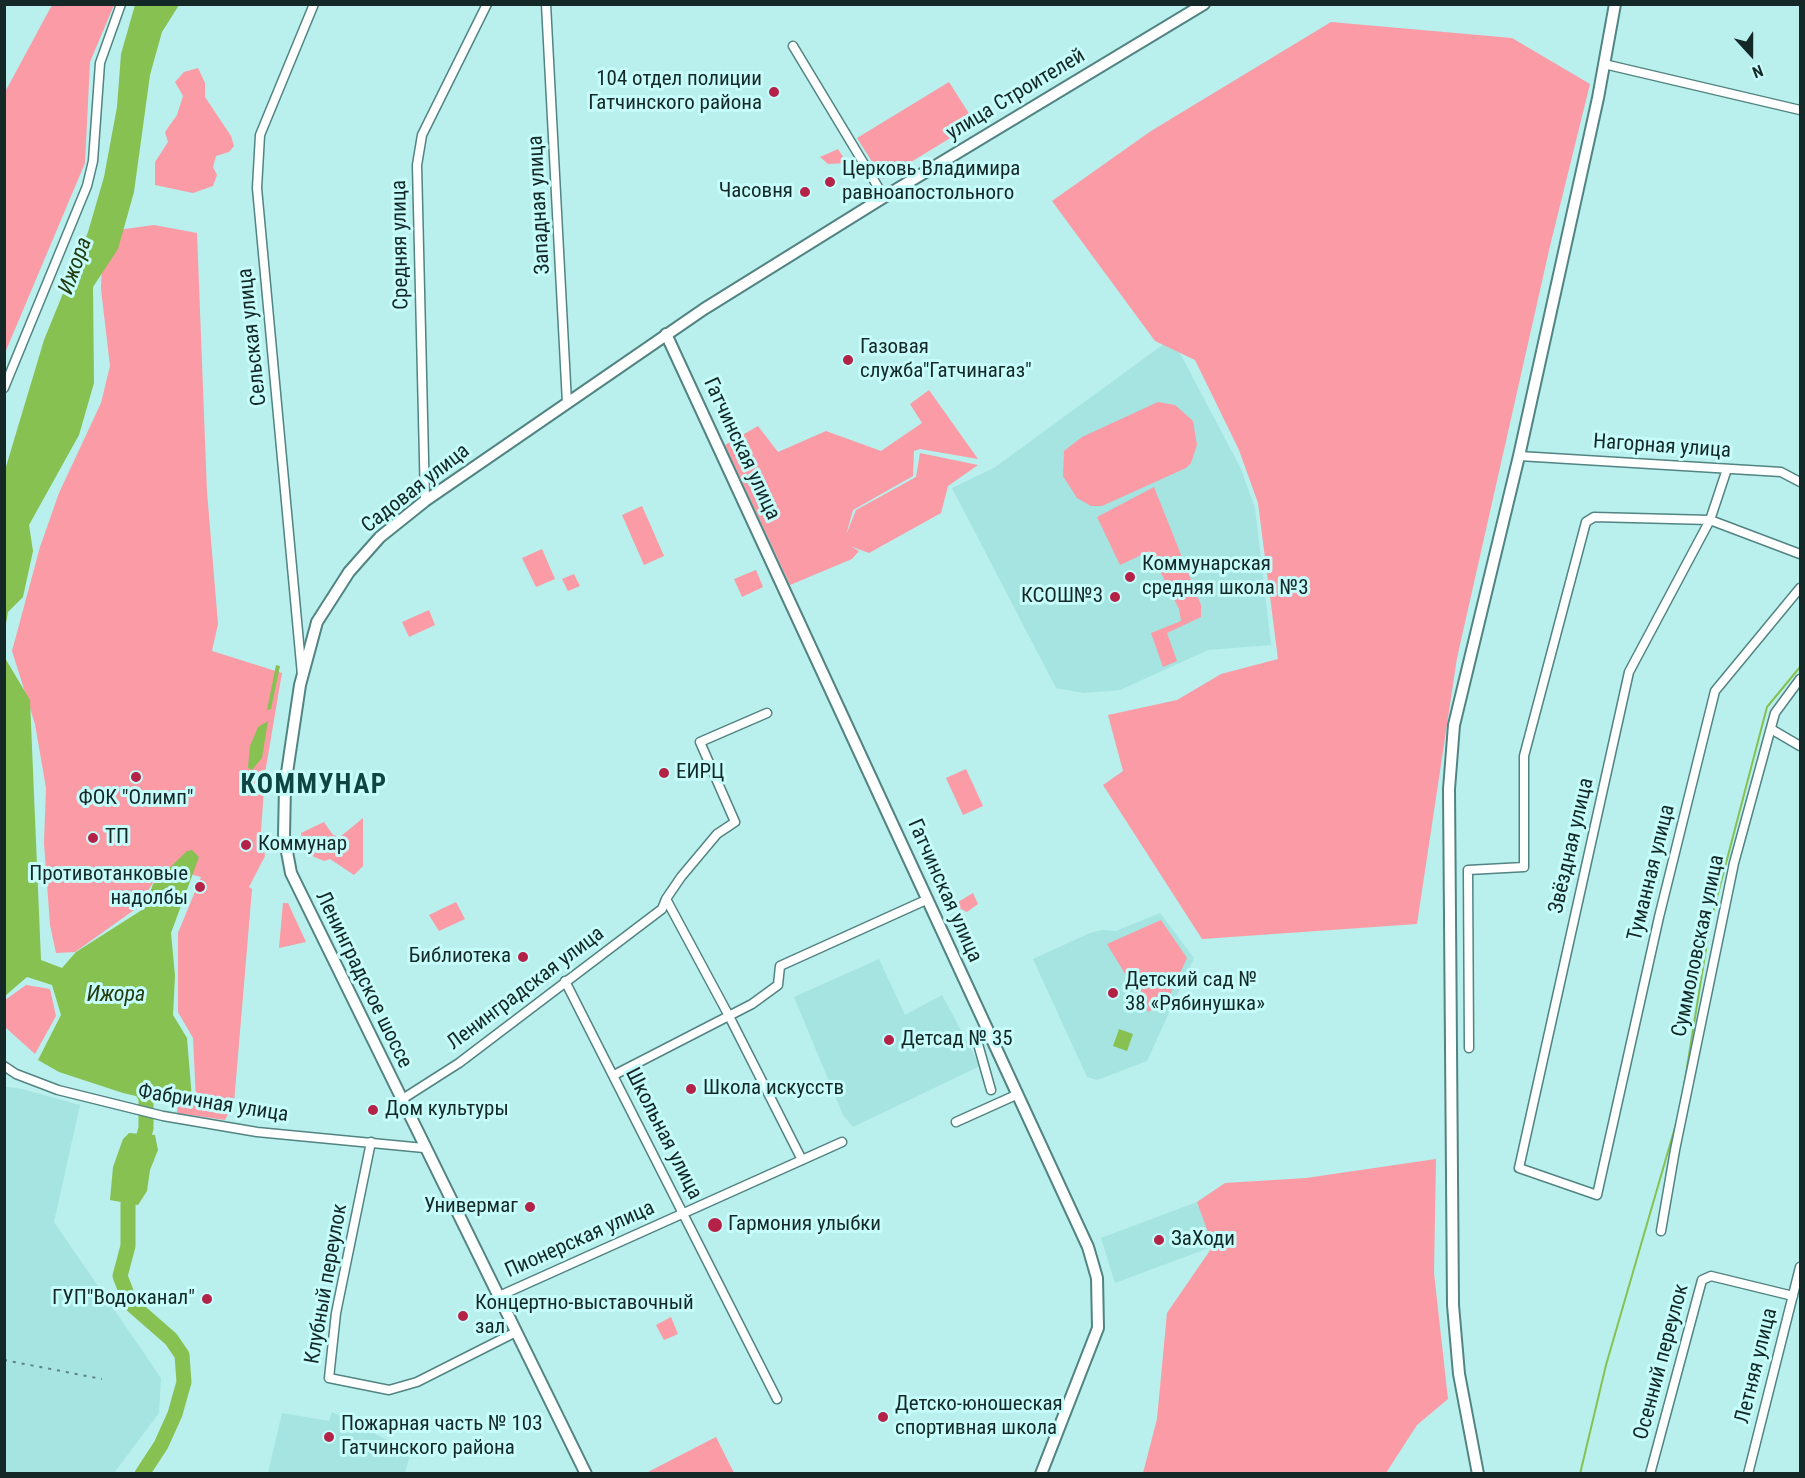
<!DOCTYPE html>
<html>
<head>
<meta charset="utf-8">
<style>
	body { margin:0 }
	#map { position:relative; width:1805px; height:1478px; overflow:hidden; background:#b9efec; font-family:"Roboto Condensed",sans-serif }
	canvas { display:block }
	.frame { position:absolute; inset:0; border:6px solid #132827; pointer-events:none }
	.north { position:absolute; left:1721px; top:24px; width:60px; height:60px; -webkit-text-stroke:4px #c6fcfa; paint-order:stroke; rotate:159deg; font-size:16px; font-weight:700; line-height:24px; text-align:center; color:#132827 }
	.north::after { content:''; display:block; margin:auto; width:21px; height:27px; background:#132827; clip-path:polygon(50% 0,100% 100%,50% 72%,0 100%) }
</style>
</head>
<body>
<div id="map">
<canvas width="1805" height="1478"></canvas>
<div class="frame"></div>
<div class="north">N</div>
</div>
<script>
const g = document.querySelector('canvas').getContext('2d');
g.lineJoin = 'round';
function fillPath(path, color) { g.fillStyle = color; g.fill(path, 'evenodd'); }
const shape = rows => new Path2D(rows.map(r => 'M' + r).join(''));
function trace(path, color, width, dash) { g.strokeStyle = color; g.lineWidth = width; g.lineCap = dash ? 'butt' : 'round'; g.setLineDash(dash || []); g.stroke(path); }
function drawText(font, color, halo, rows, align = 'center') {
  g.font = font + ' "Roboto Condensed",sans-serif'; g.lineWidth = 6; g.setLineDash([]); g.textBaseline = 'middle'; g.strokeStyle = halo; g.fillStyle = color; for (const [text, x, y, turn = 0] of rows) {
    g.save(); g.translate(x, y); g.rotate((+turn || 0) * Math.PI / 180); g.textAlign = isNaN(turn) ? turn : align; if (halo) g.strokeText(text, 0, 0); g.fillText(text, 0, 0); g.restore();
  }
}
const built = shape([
	[1172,338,1241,469,1255,508,1271,645,1208,650,1120,690,1084,693,1056,688,952,488,994,468],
	[1160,913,1194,958,1147,1061,1097,1080,1087,1077,1033,959,1090,933,1102,930,1116,931],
	[879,959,905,1015,942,995,980,1066,853,1127,843,1115,794,997],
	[5,1087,18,1088,80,1105,54,1222,161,1378,159,1413,114,1473,5,1473],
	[1197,1202,1214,1246,1115,1283,1101,1238],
	[332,1412,411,1452,405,1473,268,1473,282,1413,329,1421]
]);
const green = shape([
	[52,5,114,5,90,62,85,163,5,353,5,92],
	[1331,22,1512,38,1590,84,1550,246,1457,658,1417,924,1202,939,1103,785,1123,771,1108,715,1177,700,1221,674,1278,659,1258,503,1239,450,1195,360,1155,341,1052,201,1151,131],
	[198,68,205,83,205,97,231,136,234,146,229,152,216,156,213,167,217,175,213,186,193,193,155,185,155,162,168,142,165,132,177,115,183,96,175,82,184,72],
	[949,82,975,123,883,179,857,138],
	[838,149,847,163,828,164,820,157],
	[154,225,197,233,207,492,218,624,212,651,282,673,265,773,261,832,265,856,249,887,252,889,234,1103,225,1120,177,1113,178,1104,196,1100,193,1038,178,1012,178,933,201,877,163,867,137,908,75,952,56,953,50,925,44,843,46,788,35,724,12,651,40,547,59,493,101,403,110,366,101,289,103,232],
	[929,390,978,459,920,449,914,451,913,476,853,510,846,535,856,510,916,477,920,453,978,465,948,486,941,513,869,553,850,546,859,551,852,559,790,585,725,445,758,426,778,452,826,431,881,451,922,423,910,404],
	[1158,402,1175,405,1193,421,1197,445,1191,463,1186,468,1102,506,1091,506,1077,498,1063,476,1064,451,1082,437],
	[1154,487,1201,605,1201,617,1167,633,1177,661,1163,667,1151,633,1181,621,1179,609,1150,551,1120,565,1097,517],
	[642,506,664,556,644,565,622,515],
	[542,549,555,579,536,587,522,558],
	[756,570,763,587,742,597,734,579],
	[574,574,580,586,568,591,562,579],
	[429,610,435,625,409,637,402,622],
	[966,769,983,806,963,815,946,778],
	[363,818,363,866,354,875,330,859,324,861,305,853,301,833,324,822,333,835,340,837],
	[973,893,978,904,967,912,953,905],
	[456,902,465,919,439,931,429,915],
	[283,903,288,903,306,942,279,948],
	[1161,920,1187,958,1167,1001,1148,1012,1107,944],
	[26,985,50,989,56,1016,35,1054,5,1027,5,1000],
	[1436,1159,1434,1273,1448,1399,1417,1425,1386,1473,1143,1473,1157,1419,1167,1313,1213,1246,1197,1202,1225,1183,1306,1178],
	[671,1317,678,1334,664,1340,656,1325],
	[716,1437,734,1473,646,1473]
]);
const water = shape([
	[135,5,179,5,162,32,150,75,134,192,118,249,93,287,94,383,79,435,29,525,33,551,23,597,8,612,5,630,5,470,44,340,88,232,104,177,117,107,121,54],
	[5,658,30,700,41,960,62,968,76,952,145,908,153,884,187,851,192,850,199,857,171,933,175,976,173,1015,187,1038,192,1099,162,1102,123,1093,59,1072,38,1060,61,1015,52,985,27,977,5,996],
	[276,665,280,666,271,709,267,710],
	[268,721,262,758,252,770,248,768,250,746,258,727],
	[1119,1029,1133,1034,1127,1051,1113,1046],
	[129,1133,155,1135,158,1150,150,1170,147,1191,138,1205,110,1200,113,1167,123,1139]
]);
const stream = shape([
	[1684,1086,1710,924,1767,707,1800,667],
	[1580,1474,1606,1365,1676,1124]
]);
const river = shape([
	[137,1082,146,1098,146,1128,139,1154],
	[133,1184,128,1204,128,1246,120,1276,131,1304,171,1339,182,1355,184,1382,175,1414,161,1445,142,1474]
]);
const minor = shape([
	[546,4,567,403],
	[793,46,884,197],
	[1604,64,1800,110],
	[4,388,87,186,93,161,100,63,121,4],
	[1519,456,1781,472,1800,482],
	[1727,469,1710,520,1629,672,1519,1168,1597,1195,1659,917,1715,691,1800,588],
	[425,501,417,165,422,135,487,4],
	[302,675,257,188,260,135,314,4],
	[767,713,700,742,735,822,717,834,681,877,666,899,729,1016,802,1160],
	[1771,729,1800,746],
	[565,981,777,1399],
	[978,1044,991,1090],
	[1469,1048,1468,870,1524,867,1524,756,1586,522,1594,517,1710,520,1800,554],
	[4,1066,16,1074,58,1090,163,1116,257,1132,424,1148],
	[614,1075,752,1004,778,985,780,966,926,900],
	[401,1100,459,1063,662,909,666,899],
	[956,1122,1016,1095],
	[371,1142,336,1313,329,1378,389,1390,417,1382,514,1333],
	[1661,1231,1675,1150,1734,863,1775,713,1800,679],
	[497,1297,842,1142],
	[1650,1474,1702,1280,1711,1276,1793,1296],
	[1748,1474,1800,1267]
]);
const tertiary = shape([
	[666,334,1088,1247,1097,1278,1098,1328,1041,1474]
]);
const secondary = shape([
	[586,1474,291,873,284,836,285,786,300,685,317,622,349,572,380,537,425,501,704,309,884,197,1204,4],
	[1478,1474,1459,1374,1453,1305,1449,789,1454,725,1519,456,1598,98,1615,4]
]);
const rail = shape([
	[4,1360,102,1379]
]);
const markers = [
	[774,92,6,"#b42248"],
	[830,182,6,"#b42248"],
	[805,192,6,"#b42248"],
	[848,360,6,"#b42248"],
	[1130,577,6,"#b42248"],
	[1115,597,6,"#b42248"],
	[664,773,6,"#b42248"],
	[136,777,6,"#b42248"],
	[93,838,6,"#b42248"],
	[246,845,6,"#b42248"],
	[200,887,6,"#b42248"],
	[523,957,6,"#b42248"],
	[1113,993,6,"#b42248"],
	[889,1040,6,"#b42248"],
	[691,1089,6,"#b42248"],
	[373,1110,6,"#b42248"],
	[530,1207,6,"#b42248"],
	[715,1225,8,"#b42248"],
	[1159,1240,6,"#b42248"],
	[207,1299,6,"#b42248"],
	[463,1316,6,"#b42248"],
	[883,1417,6,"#b42248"],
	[329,1437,6,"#b42248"]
];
const poiNames = [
	["104 отдел полиции",762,80,"right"],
	["Гатчинского района",762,104,"right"],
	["Церковь Владимира",842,170],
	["равноапостольного",842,194],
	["Часовня",793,192,"right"],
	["Газовая",860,348],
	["служба\"Гатчинагаз\"",860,372],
	["Коммунарская",1142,565],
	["средняя школа №3",1142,589],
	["КСОШ№3",1103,597,"right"],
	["ЕИРЦ",676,773],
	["ФОК \"Олимп\"",136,799,"center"],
	["ТП",105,838],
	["Коммунар",258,845],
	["Противотанковые",188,875,"right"],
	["надолбы",188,899,"right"],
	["Библиотека",511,957,"right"],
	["Детский сад №",1125,981],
	["38 «Рябинушка»",1125,1005],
	["Детсад № 35",901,1040],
	["Школа искусств",703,1089],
	["Дом культуры",385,1110],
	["Универмаг",518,1207,"right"],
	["Гармония улыбки",728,1225],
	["ЗаХоди",1171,1240],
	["ГУП\"Водоканал\"",195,1299,"right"],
	["Концертно-выставочный",475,1304],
	["зал",475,1328],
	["Детско-юношеская",895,1405],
	["спортивная школа",895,1429],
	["Пожарная часть № 103",341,1425],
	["Гатчинского района",341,1449]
];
const streetNames = [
	["улица Строителей",1016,95,-31],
	["Западная улица",540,205,-93],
	["Средняя улица",401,245,-91],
	["Сельская улица",253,337,-96],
	["Нагорная улица",1662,447,4],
	["Гатчинская улица",741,449,65],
	["Садовая улица",416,489,-38],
	["Звёздная улица",1572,846,-77],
	["Туманная улица",1652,873,-76],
	["Гатчинская улица",944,891,66],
	["Суммоловская улица",1699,946,-78],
	["Ленинградское шоссе",363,980,64],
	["Ленинградская улица",526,989,-37],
	["Фабричная улица",213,1104,9],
	["Школьная улица",663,1134,63],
	["Пионерская улица",580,1240,-24],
	["Клубный переулок",327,1284,-80],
	["Осенний переулок",1662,1362,-75],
	["Летняя улица",1757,1366,-76]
];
const waterNames = [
	["Ижора",76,266,-70],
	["Ижора",116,995]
];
const districtNames = [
	["КОММУНАР",314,786]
];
fillPath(built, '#a5e4e1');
fillPath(green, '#fa9ba6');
fillPath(water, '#86c152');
trace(stream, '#86c152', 2);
trace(river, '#86c152', 15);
trace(minor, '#518482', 11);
trace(tertiary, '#518482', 14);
trace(secondary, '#518482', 14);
trace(minor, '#fff', 8);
trace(tertiary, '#fff', 10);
trace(secondary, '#fff', 10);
trace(rail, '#5e8280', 2, [3, 6]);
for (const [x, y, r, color] of markers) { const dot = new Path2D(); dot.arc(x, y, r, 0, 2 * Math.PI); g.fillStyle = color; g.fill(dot); trace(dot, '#c6fcfa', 2); }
drawText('21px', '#132827', '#c6fcfa', poiNames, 'left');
drawText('21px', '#132827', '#c6fcfa', streetNames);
drawText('italic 22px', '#263c10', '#c6fcfa', waterNames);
g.letterSpacing = '1.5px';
drawText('bold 27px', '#0e4543', '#c6fcfa', districtNames);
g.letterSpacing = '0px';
</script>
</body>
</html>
